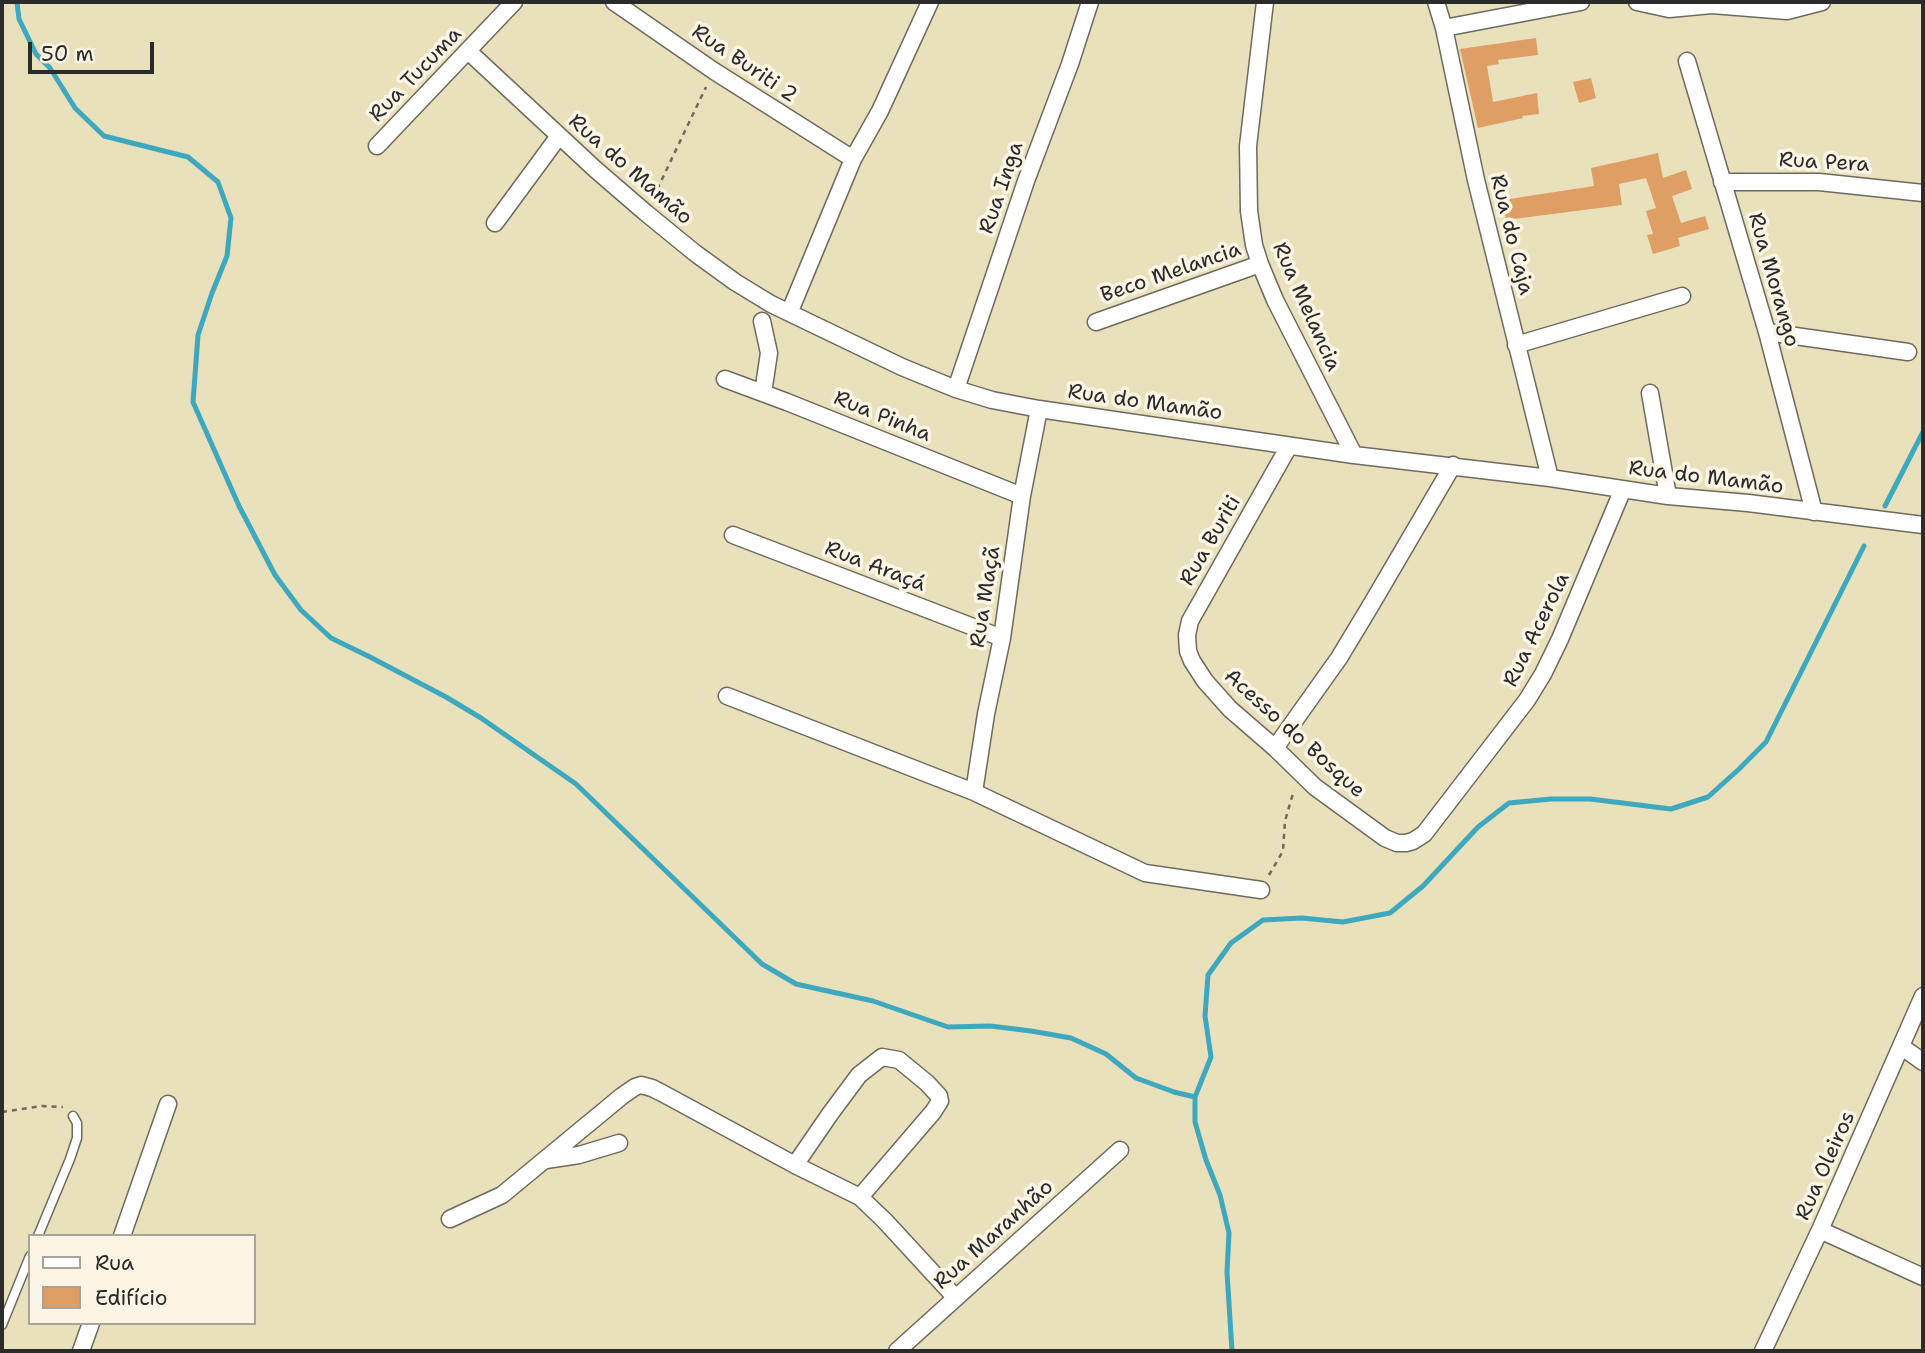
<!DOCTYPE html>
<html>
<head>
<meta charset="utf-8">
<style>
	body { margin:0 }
	#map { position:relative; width:1925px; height:1353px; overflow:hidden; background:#e9e0bc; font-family:"Shantell Sans",sans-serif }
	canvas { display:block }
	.frame { position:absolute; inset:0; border:4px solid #2b2b2b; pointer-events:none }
	.legend { position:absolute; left:28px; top:1234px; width:228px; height:91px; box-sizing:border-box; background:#fcf5e5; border:2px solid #a8a49b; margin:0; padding:9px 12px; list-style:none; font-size:21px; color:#2b2b2b }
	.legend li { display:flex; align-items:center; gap:14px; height:35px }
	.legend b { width:35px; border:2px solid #a8a49b }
	.scale { position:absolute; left:28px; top:42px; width:126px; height:32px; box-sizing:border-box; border:4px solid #2b2b2b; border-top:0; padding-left:9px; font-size:21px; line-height:24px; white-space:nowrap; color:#2b2b2b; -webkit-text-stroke:5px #fcf5e5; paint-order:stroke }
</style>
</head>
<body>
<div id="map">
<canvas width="1925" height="1353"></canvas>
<div class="frame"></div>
<ul class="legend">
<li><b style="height:9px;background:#fff"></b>Rua</li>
<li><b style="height:19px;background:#df9e63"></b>Edifício</li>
</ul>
<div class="scale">50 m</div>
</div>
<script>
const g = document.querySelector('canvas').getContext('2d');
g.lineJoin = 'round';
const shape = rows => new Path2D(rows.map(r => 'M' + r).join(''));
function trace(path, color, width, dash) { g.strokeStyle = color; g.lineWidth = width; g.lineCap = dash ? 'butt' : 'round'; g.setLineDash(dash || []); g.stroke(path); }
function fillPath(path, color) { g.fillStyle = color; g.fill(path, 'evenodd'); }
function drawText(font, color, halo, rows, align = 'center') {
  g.font = font + ' "Shantell Sans",sans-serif'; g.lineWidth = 7; g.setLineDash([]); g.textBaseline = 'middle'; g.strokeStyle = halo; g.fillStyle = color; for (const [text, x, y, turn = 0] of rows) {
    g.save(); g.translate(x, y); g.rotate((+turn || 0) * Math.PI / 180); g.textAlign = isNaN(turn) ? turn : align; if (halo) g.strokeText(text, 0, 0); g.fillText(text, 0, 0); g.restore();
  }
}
const stream = shape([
	[17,2,19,19,36,54,50,68,75,108,104,136,188,157,218,182,231,218,227,256,212,293,198,335,193,402,239,506,275,575,301,610,331,638,370,657,446,697,481,718,576,784,762,964,796,984,873,1001,948,1027,990,1026,1031,1031,1071,1038,1106,1054,1136,1078,1174,1092,1195,1097],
	[1885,506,1923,432],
	[1232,1351,1227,1272,1229,1233,1220,1195,1206,1160,1195,1122,1195,1097,1211,1057,1205,1016,1208,975,1231,943,1263,920,1302,918,1343,922,1390,913,1423,886,1478,827,1509,803,1551,799,1590,799,1671,809,1708,797,1738,770,1766,742,1864,546]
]);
const building = shape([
	[1536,38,1538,55,1498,60,1499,64,1487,66,1493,102,1537,93,1539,114,1522,116,1523,118,1478,128,1460,49],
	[1591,78,1596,98,1579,103,1573,82],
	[1658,153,1663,178,1686,170,1692,189,1672,196,1681,223,1705,216,1709,229,1678,238,1680,246,1653,254,1647,235,1653,234,1646,211,1656,208,1646,178,1619,184,1622,205,1506,220,1503,200,1594,186,1591,168]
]);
const path = shape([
	[653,198,706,87],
	[1269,875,1283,851,1285,821,1294,790],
	[2,1112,42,1106,63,1107]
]);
const service = shape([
	[38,1236,70,1159,77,1138,77,1123,73,1116],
	[2,1325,30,1256]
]);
const minor = shape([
	[614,2,714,71,853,159],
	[1265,2,1248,146,1249,211,1254,245,1260,264,1275,300,1354,455],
	[1436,2,1444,28,1476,180,1550,478],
	[1637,2,1669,9,1712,5,1787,11,1822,2],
	[1444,28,1581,2],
	[468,51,595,169,646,213,695,253,735,282,771,304,902,367,956,389,992,400,1039,409,1354,455,1550,478,1668,496,1748,503,1923,525],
	[1687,61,1767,332,1814,512],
	[377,146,514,2],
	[1722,182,1819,182,1923,193],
	[495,223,559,136],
	[790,311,853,159,880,111,930,2],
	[762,321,769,353,763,393],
	[1096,322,1260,264],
	[1767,332,1908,352],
	[1516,345,1682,296],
	[725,379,787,402,1022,496],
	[956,389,1026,181,1070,64,1090,2],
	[1650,393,1668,496],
	[1289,446,1190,621,1187,635,1188,651,1192,661,1205,681,1230,709,1275,748,1315,787,1385,838,1397,843,1406,843,1413,841,1424,834,1527,700,1543,674,1560,639,1623,489],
	[733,535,1002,638],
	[727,696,974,792,1145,873,1261,890],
	[1275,748,1339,658,1371,605,1453,465],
	[974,792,986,714,1002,638,1022,496,1039,409],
	[1902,1047,1923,1062],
	[546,1160,579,1155,619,1143],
	[795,1165,830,1114,859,1075,882,1057,899,1060,927,1083,939,1096,940,1101,933,1112,860,1197],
	[450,1219,502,1195,622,1096,635,1087,641,1085,652,1088,662,1093,795,1165,860,1197,885,1221,955,1297],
	[1820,1230,1923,1277],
	[122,1236,168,1104],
	[81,1351,91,1323],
	[897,1351,1120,1150],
	[1763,1351,1820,1230,1923,996]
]);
const streetNames = [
	["Rua Buriti 2",744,64,34],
	["Rua Tucuma",416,75,-46],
	["Rua Pera",1824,163,3],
	["Rua do Mamão",630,170,41],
	["Rua Inga",1002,188,-71],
	["Rua do Caja",1511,235,76],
	["Beco Melancia",1171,273,-19],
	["Rua Morango",1773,280,74],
	["Rua Melancia",1306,307,66],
	["Rua do Mamão",1145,403,8],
	["Rua Pinha",882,417,22],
	["Rua do Mamão",1706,478,7],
	["Rua Buriti",1211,541,-60],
	["Rua Araçá",875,567,21],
	["Rua Maçã",986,597,-81],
	["Rua Acerola",1537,630,-64],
	["Acesso do Bosque",1294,734,42],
	["Rua Oleiros",1826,1166,-66],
	["Rua Maranhão",994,1235,-42]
];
trace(stream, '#3ea8be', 5);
fillPath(building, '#df9e63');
trace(service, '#6e6a5e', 11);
trace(minor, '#6e6a5e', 19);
trace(path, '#6e6a5e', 2.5, [5, 5]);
trace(service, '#fff', 8);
trace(minor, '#fff', 16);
drawText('21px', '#2b2b2b', '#fcf5e5', streetNames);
</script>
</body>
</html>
